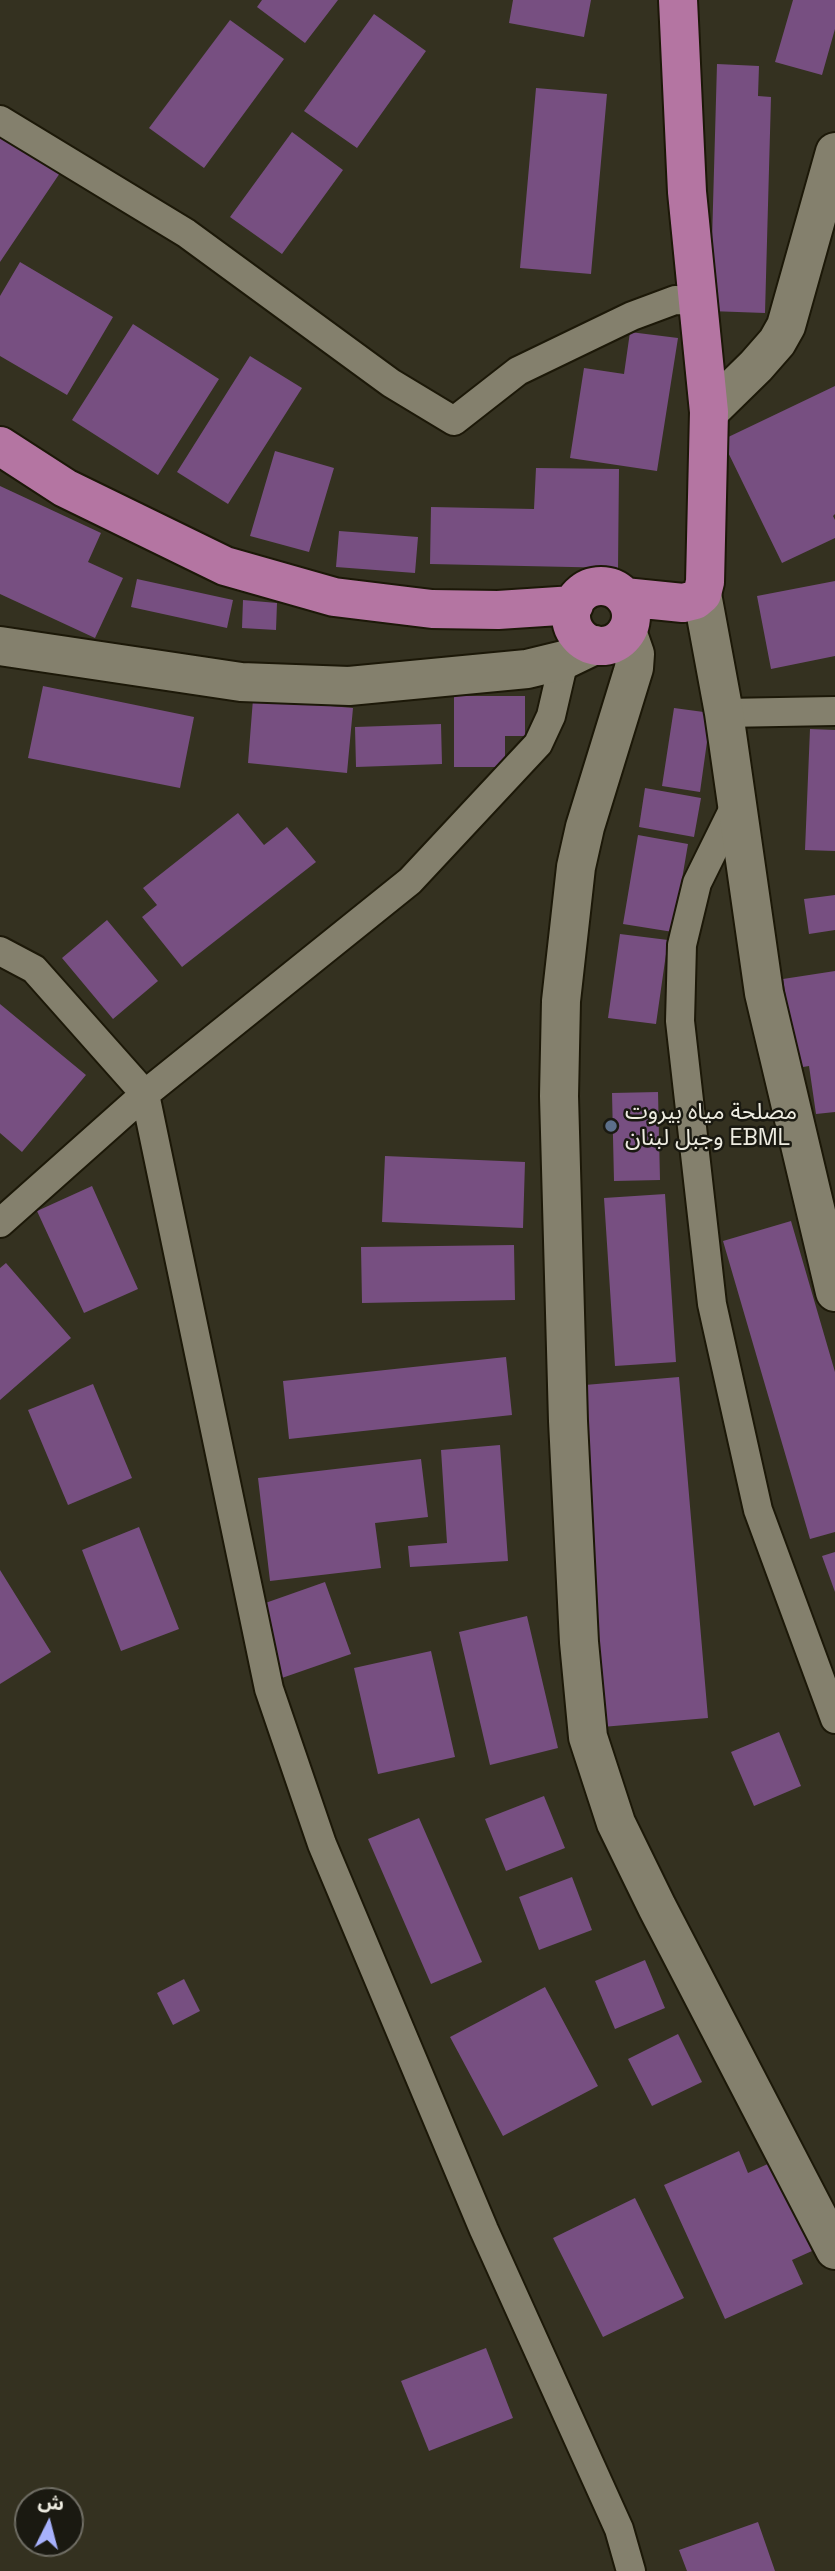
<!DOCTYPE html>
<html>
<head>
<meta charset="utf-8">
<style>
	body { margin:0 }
	#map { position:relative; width:835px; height:2571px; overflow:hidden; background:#343120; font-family:"Space Grotesk","Noto Sans Arabic",sans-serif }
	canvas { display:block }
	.north { position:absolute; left:14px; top:2487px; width:70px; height:70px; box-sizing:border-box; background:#1a1911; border:2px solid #6f6d64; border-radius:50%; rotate:6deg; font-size:19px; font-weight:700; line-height:28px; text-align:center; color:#eeece1 }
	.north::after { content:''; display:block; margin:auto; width:24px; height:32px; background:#a7b1fc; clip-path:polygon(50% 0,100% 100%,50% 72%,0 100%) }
</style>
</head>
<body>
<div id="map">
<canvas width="835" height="2571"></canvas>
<div class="north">ش</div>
</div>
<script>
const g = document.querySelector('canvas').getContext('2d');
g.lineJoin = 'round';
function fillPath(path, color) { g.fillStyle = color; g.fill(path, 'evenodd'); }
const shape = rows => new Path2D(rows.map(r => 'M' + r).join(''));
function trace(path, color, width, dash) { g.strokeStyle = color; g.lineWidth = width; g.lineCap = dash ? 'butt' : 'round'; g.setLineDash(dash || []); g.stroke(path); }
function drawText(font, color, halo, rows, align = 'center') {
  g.font = font + ' "Space Grotesk","Noto Sans Arabic",sans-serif'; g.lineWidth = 5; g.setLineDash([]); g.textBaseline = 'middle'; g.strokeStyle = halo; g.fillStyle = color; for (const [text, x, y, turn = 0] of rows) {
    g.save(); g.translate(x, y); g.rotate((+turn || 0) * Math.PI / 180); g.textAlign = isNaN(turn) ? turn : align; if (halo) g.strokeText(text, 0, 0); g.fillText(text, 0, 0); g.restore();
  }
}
const building = shape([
	[262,0,338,0,305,43,257,7],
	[513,0,591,0,584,37,509,23],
	[793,0,835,0,835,29,822,75,775,62],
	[374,14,426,51,357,148,304,111],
	[230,20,284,59,204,168,149,128],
	[717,64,759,66,758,96,771,97,765,313,710,311],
	[536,88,607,94,591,274,520,268],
	[0,124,64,167,0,262],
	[292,132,343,170,282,254,230,217],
	[20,262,113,317,67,395,0,356,0,296],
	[133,324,219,379,158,475,72,420],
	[630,332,678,338,657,471,570,458,584,368,624,374],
	[250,356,302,388,228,504,177,472],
	[835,386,835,514,833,516,835,520,835,538,782,563,722,440],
	[275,451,334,468,309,552,250,536],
	[536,468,619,469,618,568,430,564,431,507,534,509],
	[0,486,101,533,88,562,123,578,95,638,0,594],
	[339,531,418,537,415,573,336,567],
	[137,579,233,600,227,628,131,607],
	[835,581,835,656,771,669,757,596],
	[243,600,277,603,276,630,242,628],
	[43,686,194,717,180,788,28,758],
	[454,696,525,696,525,736,505,736,505,767,454,767],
	[253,699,353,708,347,773,248,763],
	[674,708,711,713,700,792,662,786],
	[441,724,442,764,356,767,355,727],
	[810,729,835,730,835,851,805,850],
	[645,788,701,798,694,837,639,827],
	[238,813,264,845,287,827,316,862,182,967,142,917,157,905,143,888],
	[638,835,688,844,673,932,623,924],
	[835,895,835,930,809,934,804,899],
	[107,920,158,981,113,1019,62,958],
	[620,934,668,940,656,1024,608,1018],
	[835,971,835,1112,816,1114,809,1066,797,1068,783,979],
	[0,1004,86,1075,22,1152,0,1133],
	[658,1092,660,1180,614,1181,612,1093],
	[385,1156,525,1162,523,1228,382,1222],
	[92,1186,138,1289,84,1313,37,1211],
	[665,1194,676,1362,615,1366,604,1198],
	[791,1221,835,1372,835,1532,810,1539,723,1241],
	[514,1245,515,1300,362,1303,361,1247],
	[6,1263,71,1338,0,1400,0,1268],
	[506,1357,512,1415,289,1439,283,1381],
	[679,1377,708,1718,602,1727,573,1386],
	[93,1384,132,1478,68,1505,28,1410],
	[500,1445,508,1561,410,1567,408,1546,447,1543,441,1450],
	[421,1459,428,1517,375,1523,381,1568,270,1581,258,1478],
	[139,1527,179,1629,121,1651,82,1550],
	[835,1552,835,1592,822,1556],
	[0,1570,51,1652,0,1684],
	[325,1582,351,1654,279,1679,254,1607],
	[527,1616,558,1748,490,1765,459,1632],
	[431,1651,455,1757,378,1774,354,1668],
	[779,1732,801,1786,754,1806,731,1752],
	[544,1796,565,1848,506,1871,485,1819],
	[419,1818,482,1962,431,1984,368,1839],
	[572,1877,592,1930,539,1950,519,1897],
	[645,1960,665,2008,615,2029,595,1981],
	[184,1979,200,2011,173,2025,157,1993],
	[545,1987,598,2086,503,2136,450,2037],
	[678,2034,702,2082,652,2106,628,2059],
	[739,2151,748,2173,772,2162,812,2251,792,2260,803,2284,725,2319,664,2185],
	[635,2198,684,2298,603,2337,553,2238],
	[486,2348,513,2418,429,2451,401,2381],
	[758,2522,775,2571,687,2571,679,2550]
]);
const street = shape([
	[0,120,186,233,391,383,454,421,518,371,632,316,675,300,698,301],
	[724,713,835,711],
	[737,802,697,883,682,945,680,1021,712,1304,758,1510,835,1719],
	[0,951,34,969,145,1094,269,1689,322,1844,484,2230,619,2529,631,2571],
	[0,1223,145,1094,410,881,538,744,551,716,564,660]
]);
const secondary = shape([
	[709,412,756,366,777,342,786,326,835,152],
	[702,594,724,713,764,993,835,1292],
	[627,631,635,654,634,668,585,827,576,867,561,1001,559,1096,568,1421,579,1642,588,1737,616,1823,657,1907,835,2250],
	[0,646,241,682,349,686,527,669,564,660,595,645]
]);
const primary = shape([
	[0,446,65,488,225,566,334,597,432,609,498,610,574,605],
	'571 616a30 30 0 1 1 60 0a30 30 0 1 1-60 0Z',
	[624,597,683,603,695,600,702,594,705,582,709,412,687,192,678,0]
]);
const markers = [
	[611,1126,7,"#5c6f8a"]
];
const poiNames = [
	["مصلحة مياه بيروت",625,1113],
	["وجبل لبنان EBML",625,1139]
];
fillPath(building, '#774f81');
trace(street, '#1c1808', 32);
trace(secondary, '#1c1808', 42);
trace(primary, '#1c1808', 42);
trace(street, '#84806d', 28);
trace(secondary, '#84806d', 38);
trace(primary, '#b475a2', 38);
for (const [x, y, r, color] of markers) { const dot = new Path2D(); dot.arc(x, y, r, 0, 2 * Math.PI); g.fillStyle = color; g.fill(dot); trace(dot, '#1a1911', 2.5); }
drawText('23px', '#eeece1', '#1a1911', poiNames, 'left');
</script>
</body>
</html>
